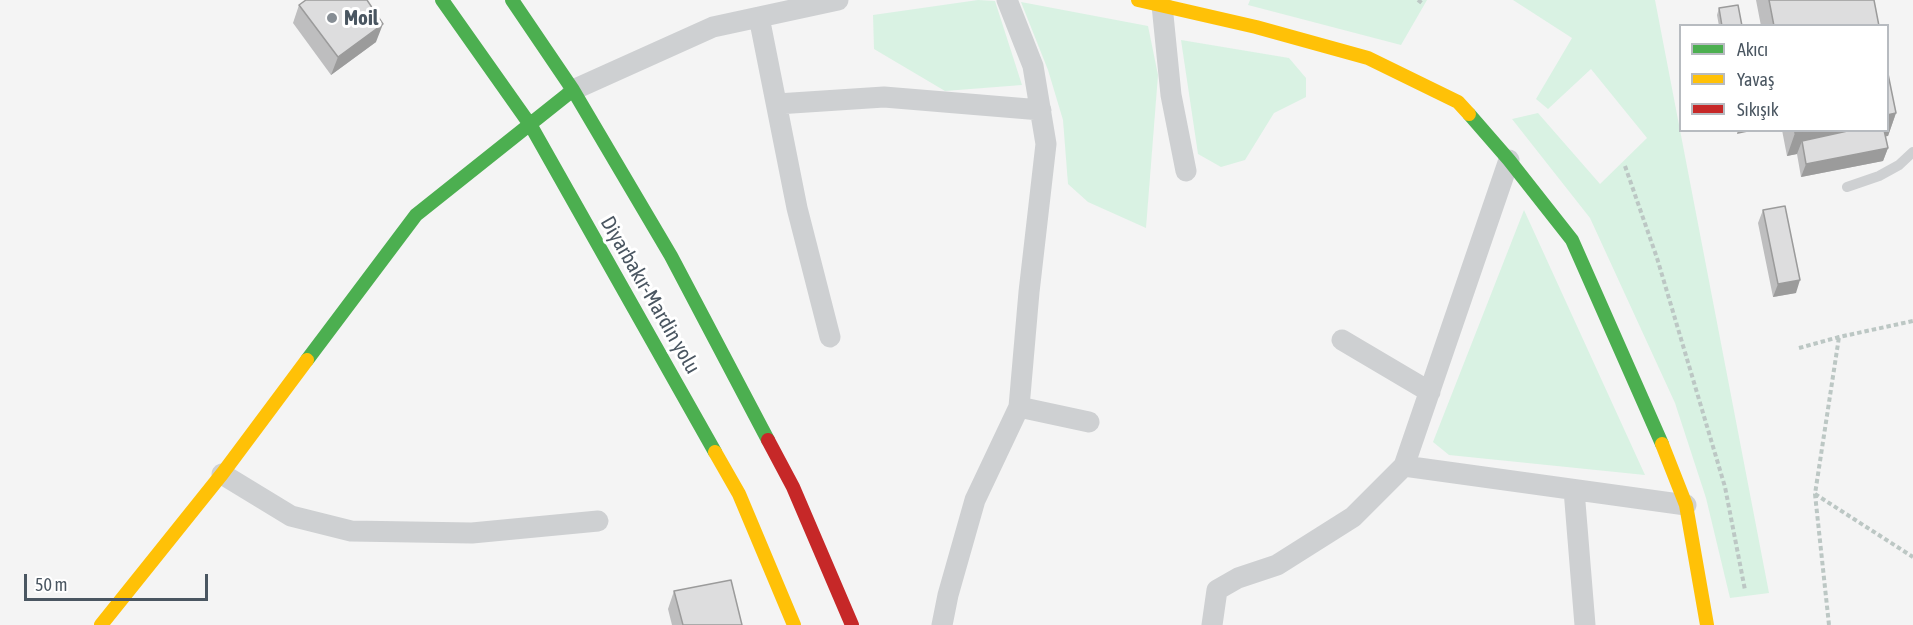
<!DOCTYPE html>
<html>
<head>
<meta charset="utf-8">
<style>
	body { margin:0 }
	#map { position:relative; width:1913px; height:625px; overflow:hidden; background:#f4f4f4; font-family:"Asap Condensed",sans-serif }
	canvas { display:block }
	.legend { position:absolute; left:1679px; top:24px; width:210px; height:108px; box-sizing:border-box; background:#fff; border:2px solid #b7bbc0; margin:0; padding:8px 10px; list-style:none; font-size:18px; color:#4a5661 }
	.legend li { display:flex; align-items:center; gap:12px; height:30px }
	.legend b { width:30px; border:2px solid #b7bbc0 }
	.scale { position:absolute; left:24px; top:574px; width:184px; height:27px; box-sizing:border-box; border:3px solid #4a5661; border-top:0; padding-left:8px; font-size:18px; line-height:21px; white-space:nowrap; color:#4a5661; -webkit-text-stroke:4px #fff; paint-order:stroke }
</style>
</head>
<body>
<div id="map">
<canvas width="1913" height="625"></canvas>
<ul class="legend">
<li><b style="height:8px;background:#4caf50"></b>Akıcı</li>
<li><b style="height:8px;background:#ffc107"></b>Yavaş</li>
<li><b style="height:8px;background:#c62828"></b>Sıkışık</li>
</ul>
<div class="scale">50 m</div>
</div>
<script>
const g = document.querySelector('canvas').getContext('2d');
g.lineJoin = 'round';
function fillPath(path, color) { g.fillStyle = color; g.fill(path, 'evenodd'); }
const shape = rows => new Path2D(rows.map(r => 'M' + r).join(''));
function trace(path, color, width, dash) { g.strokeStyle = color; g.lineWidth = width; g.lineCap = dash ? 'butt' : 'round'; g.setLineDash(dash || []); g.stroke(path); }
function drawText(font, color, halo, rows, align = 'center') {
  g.font = font + ' "Asap Condensed",sans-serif'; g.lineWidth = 6; g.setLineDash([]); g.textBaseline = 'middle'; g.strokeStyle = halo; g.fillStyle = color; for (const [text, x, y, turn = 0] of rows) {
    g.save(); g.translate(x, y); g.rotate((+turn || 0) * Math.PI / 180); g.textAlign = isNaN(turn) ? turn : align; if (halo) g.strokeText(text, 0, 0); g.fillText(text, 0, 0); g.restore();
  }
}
const green = shape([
	[978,0,995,1,1022,85,945,91,874,49,873,15],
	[1250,0,1427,0,1401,45,1248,5],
	[1513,0,1655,0,1769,593,1730,598,1706,498,1675,403,1590,218,1512,119,1538,113,1600,184,1647,138,1591,69,1548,109,1536,99,1572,38],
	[1021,2,1148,26,1158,75,1146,228,1088,202,1068,184,1063,120,1048,70],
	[1181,40,1289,58,1306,78,1306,97,1274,113,1245,160,1221,167,1198,154],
	[1524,210,1645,475,1449,455,1433,442]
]);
const path = shape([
	[1418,0,1423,4],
	[1625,166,1657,258,1725,487,1745,590],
	[1799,348,1839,337,1913,321],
	[1815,494,1913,557],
	[1829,625,1815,494,1839,337]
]);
const lane = shape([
	[1847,187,1879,176,1899,165,1913,152]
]);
const street = shape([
	[1162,5,1171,95,1186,171],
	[759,17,797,208,830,337],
	[573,90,713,27,838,0],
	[777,104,884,97,1041,110],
	[1342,340,1430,392],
	[1019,407,1089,422],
	[1404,466,1686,505],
	[222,474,291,516,351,531,472,533,598,521],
	[1574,490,1585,625],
	[942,625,948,595,975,500,1019,407,1029,292,1046,144,1033,66,1007,0],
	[1212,625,1217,590,1238,578,1277,565,1353,517,1404,466,1509,160]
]);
const fast = shape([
	[442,0,531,126,715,452],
	[512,0,573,90,671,256,768,440],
	[1469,114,1509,160,1572,240,1662,444],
	[307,360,416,215,573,90]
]);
const slow = shape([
	[1138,0,1256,27,1368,58,1458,102,1469,114],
	[1662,444,1686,505,1707,625],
	[715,452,739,494,794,625],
	[101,625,222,474,307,360]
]);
const jam = shape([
	[768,440,793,487,852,625]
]);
const wall = shape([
	[1756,0,1874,0,1879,26,1761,26],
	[299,5,376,42,331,75,293,23],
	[1719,8,1742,26,1719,26,1717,15],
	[1896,113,1888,136,1885,136,1888,148,1883,161,1801,177,1797,154,1787,156,1782,130,1887,130],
	[1763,210,1796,293,1773,297,1758,223],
	[674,591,742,625,672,625,668,609]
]);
const shadedWall = shape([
	[383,24,376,42,331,75,338,57],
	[1896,113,1888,136,1804,153,1802,141,1797,154,1787,156,1795,133,1808,130,1887,130,1887,115],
	[1738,130,1756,130,1737,134],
	[1888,148,1883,161,1801,177,1806,164],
	[1800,280,1796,293,1773,297,1778,284]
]);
const building = shape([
	[306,0,367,0,383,24,338,57,299,5,306,0],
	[1769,0,1874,0,1879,26,1774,26,1769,0],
	[1738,5,1742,26,1722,26,1719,8,1738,5],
	[1887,69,1896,113,1887,115,1887,69],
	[1795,130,1808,130,1795,133,1795,130],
	[1852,130,1884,130,1888,148,1806,164,1802,141,1852,130],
	[1785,206,1800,280,1778,284,1763,210,1785,206],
	[731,580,742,625,683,625,674,591,731,580]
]);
const markers = [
	[332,18,6,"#868d94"]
];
const poiNames = [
	["Moil",344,18]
];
const streetNames = [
	["Diyarbakır-Mardin yolu",650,295,60]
];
fillPath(green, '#d9f2e3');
trace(path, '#bcc7c4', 4, [4.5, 3]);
trace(lane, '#ced0d2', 10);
trace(street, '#ced0d2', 21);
trace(fast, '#4caf50', 14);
trace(slow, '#ffc107', 14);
trace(jam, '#c62828', 14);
fillPath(wall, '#bebebf');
fillPath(shadedWall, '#9b9b9b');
fillPath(building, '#ddddde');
trace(building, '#9b9b9b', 1.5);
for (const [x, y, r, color] of markers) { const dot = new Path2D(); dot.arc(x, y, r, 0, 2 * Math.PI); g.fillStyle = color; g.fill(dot); trace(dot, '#fff', 2); }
drawText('bold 21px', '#4a5661', '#fff', poiNames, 'left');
drawText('21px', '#4a5661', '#fff', streetNames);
</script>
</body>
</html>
